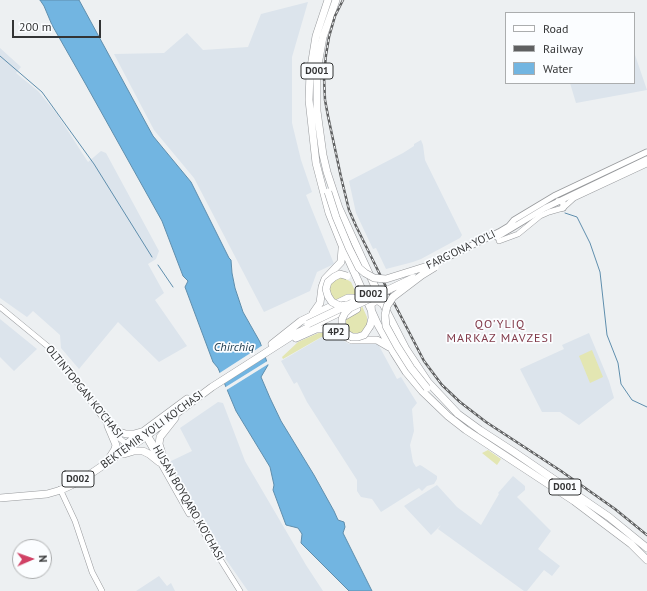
<!DOCTYPE html>
<html>
<head>
<meta charset="utf-8">
<style>
	body { margin:0 }
	#map { position:relative; width:647px; height:591px; overflow:hidden; background:#edf0f2; font-family:"PT Sans",sans-serif }
	canvas { display:block }
	.legend { position:absolute; left:505px; top:12px; width:130px; height:72px; box-sizing:border-box; background:#fbfdff; border:1px solid #abadae; margin:0; padding:5px 7px; list-style:none; font-size:12px; color:#333435 }
	.legend li { display:flex; align-items:center; gap:8px; height:20px }
	.legend b { width:20px; border:1px solid #abadae }
	.north { position:absolute; left:12px; top:539px; width:40px; height:40px; box-sizing:border-box; background:#fbfdff; border:1px solid #abadae; border-radius:50%; rotate:88deg; font-size:11px; font-weight:700; line-height:16px; text-align:center; color:#333435 }
	.north::after { content:''; display:block; margin:auto; width:14px; height:18px; background:#d04165; clip-path:polygon(50% 0,100% 100%,50% 72%,0 100%) }
	.scale { position:absolute; left:12px; top:20px; width:89px; height:18px; box-sizing:border-box; border:2px solid #333435; border-top:0; padding-left:5px; font-size:12px; line-height:14px; white-space:nowrap; color:#333435; -webkit-text-stroke:3px #fbfdff; paint-order:stroke }
</style>
</head>
<body>
<div id="map">
<canvas width="647" height="591"></canvas>
<ul class="legend">
<li><b style="height:5px;background:#fff"></b>Road</li>
<li><b style="height:5px;background:#5f6061"></b>Railway</li>
<li><b style="height:11px;background:#72b5e1"></b>Water</li>
</ul>
<div class="north">N</div>
<div class="scale">200 m</div>
</div>
<script>
const g = document.querySelector('canvas').getContext('2d');
g.lineJoin = 'round';
function fillPath(path, color) { g.fillStyle = color; g.fill(path, 'evenodd'); }
const shape = rows => new Path2D(rows.map(r => 'M' + r).join(''));
function trace(path, color, width, dash) { g.strokeStyle = color; g.lineWidth = width; g.lineCap = dash ? 'butt' : 'round'; g.setLineDash(dash || []); g.stroke(path); }
function drawText(font, color, halo, rows, align = 'center') {
  g.font = font + ' "PT Sans",sans-serif'; g.lineWidth = 3.5; g.setLineDash([]); g.textBaseline = 'middle'; g.strokeStyle = halo; g.fillStyle = color; for (const [text, x, y, turn = 0] of rows) {
    g.save(); g.translate(x, y); g.rotate((+turn || 0) * Math.PI / 180); g.textAlign = isNaN(turn) ? turn : align; if (halo) g.strokeText(text, 0, 0); g.fillText(text, 0, 0); g.restore();
  }
}
const built = shape([
	[308,2,292,57,292,123,301,160,312,192,306,195,334,264,317,272,310,291,264,312,194,178,154,130,114,54,164,53,187,33,203,50,248,47,261,14],
	[0,48,21,67,16,73,38,91,57,114,88,162,101,151,106,153,159,251,156,259,148,264,164,293,155,300,187,346,159,362,118,322,79,369,61,348,60,335,33,311,27,317,0,298],
	[634,52,647,90,576,103,570,83,634,83],
	[421,140,423,145,425,160,462,235,460,238,421,259,413,262,386,269,376,248,373,249,356,213,349,181,403,153,414,146,414,144],
	[0,319,37,349,14,371,0,357],
	[329,333,349,344,378,344,397,379,401,377,417,403,412,409,414,431,410,445,413,462,416,467,420,465,422,466,437,476,437,479,434,484,427,486,422,491,419,488,381,512,372,499,361,497,357,491,357,480,307,402,297,382,294,384,281,361],
	[589,333,609,381,614,398,579,425,560,412,542,412,520,369,564,349,562,345],
	[218,402,223,403,245,461,306,565,323,591,248,591,218,548,169,462,192,451,180,428],
	[513,476,525,486,525,490,517,497,551,531,538,549,560,566,552,576,544,570,527,591,524,591,438,529,441,525,431,535,404,506,437,485,457,507,481,525,499,494,498,493],
	[159,576,167,586,171,583,175,591,136,591]
]);
const green = shape([
	[340,277,346,279,351,282,357,295,349,294,335,301,329,290,332,282],
	[362,306,367,317,367,325,361,333,353,334,346,329,344,320,359,312],
	[323,331,325,335,283,359,282,357,298,342],
	[592,350,603,377,590,383,579,356],
	[488,450,501,459,497,465,482,453]
]);
const water = shape([
	[40,0,79,0,153,136,191,182,229,258,231,260,232,273,235,288,243,312,260,342,268,365,261,377,270,398,281,421,314,475,334,511,338,520,344,522,345,527,343,533,372,591,349,591,301,543,302,534,298,528,286,525,273,490,274,485,270,467,236,411,218,368,213,362,185,287,188,281,183,276,162,221,85,83,52,25,44,6,40,0]
]);
const pier = shape([
	[263,345,267,356,223,384,218,374],
	[269,360,270,363,225,391,224,388]
]);
const stream = shape([
	[0,56,42,92,94,164,152,257],
	[565,213,577,217,590,243,600,272,607,335,618,363,621,384,632,400,647,407],
	[158,265,173,287]
]);
const secondary = shape([
	[499,241,518,234,540,216,549,212,563,208,574,198,647,164],
	[0,307,51,349,73,377,108,425,119,438,129,446],
	[146,433,148,435,160,454],
	[144,434,189,514],
	[164,461,202,530,240,591],
	[60,489,75,521,92,572,102,591]
]);
const primary = shape([
	[558,201,563,202,563,208],
	[497,237,545,208,647,159],
	[434,264,499,232,509,226,514,220,554,196,647,152]
]);
const highway = shape([
	[328,0,316,36,310,73,309,100,316,163,329,213,341,243,377,323,394,353,406,372,422,391,448,416,466,430,574,501,631,544,647,560],
	[336,0,323,37,317,71,317,111,323,155,327,172,339,208,383,304,406,349,428,382,458,414,480,430,514,452,609,517,647,548],
	[313,313,320,303,322,287,325,279,341,262,342,249],
	[370,326,372,318,371,304,377,300,383,304],
	[296,338,316,329,326,329,336,332,352,340,377,340,389,347],
	[272,344,301,321,348,298,353,298,357,302,357,309,345,316],
	[108,425,119,432,126,434,134,434,141,432],
	[108,426,116,445,115,449,110,457],
	[125,445,187,399],
	[124,454,134,451,143,451,149,454,159,462],
	[165,463,159,444,160,437,175,418],
	[0,498,47,494,61,490,80,481,145,437,212,387,295,334,349,308]
]);
const rail = shape([
	[343,0,335,16,329,37,326,55,324,77,325,100,328,116,341,177,349,210,356,226,392,299,424,361,442,385,460,402,486,422,561,471,615,509,647,535]
]);
const highwayBridge = shape([
	[328,192,336,217,349,248,359,268,365,273,374,278,386,279,434,264],
	[346,305,340,306,332,302,328,296,326,289,328,282,334,277,340,274,347,276],
	[308,324,352,303],
	[370,326,364,335,358,337,352,337,347,334,344,330,342,325,342,319,345,313,350,308,413,278],
	[427,388,411,368,397,346,386,326,385,315,387,306,393,297,422,275,435,267]
]);
const shields = [
	[317,71,32],
	[371,294,32],
	[336,332,26],
	[78,479,32],
	[565,487,32]
];
const shieldNames = [
	["D001",317,71],
	["D002",371,294],
	["4P2",336,332],
	["D002",78,479],
	["D001",565,487]
];
const streetNames = [
	["FARG'ONA YO'LI",461,250,-26],
	["OLTINTOPGAN KO'CHASI",84,392,51],
	["BEKTEMIR YO'LI KO'CHASI",152,430,-36],
	["HUSAN BOYQARO KO'CHASI",188,503,60]
];
const neighbourhoodNames = [
	["QO'YLIQ",500,325],
	["MARKAZ MAVZESI",500,339]
];
const waterNames = [
	["Chirchiq",234,348]
];
fillPath(built, '#dce4ec');
fillPath(green, '#e3e6b2');
fillPath(water, '#72b5e1');
trace(water, '#5f8ead', 1);
fillPath(pier, '#edf0f2');
trace(stream, '#5f8ead', 1);
trace(secondary, '#97999c', 6);
trace(primary, '#97999c', 7);
trace(highway, '#97999c', 8);
trace(secondary, '#fff', 5);
trace(primary, '#fff', 5.5);
trace(highway, '#fff', 7);
trace(rail, '#5f6061', 2.5);
trace(rail, '#fbfdff', 1, [3]);
trace(highwayBridge, '#97999c', 8, []);
trace(highwayBridge, '#fff', 7);
for (const [x, y, w] of shields) { const box = new Path2D(); box.roundRect(x - w / 2, y - 8, w, 16, 3); g.fillStyle = '#fbfdff'; g.fill(box); trace(box, '#333435', 1); }
drawText('bold 10px', '#333435', null, shieldNames);
drawText('11px', '#333435', '#fbfdff', streetNames);
g.letterSpacing = '1px';
drawText('12px', '#813948', '#fbfdff', neighbourhoodNames);
g.letterSpacing = '0px';
drawText('italic 12px', '#173548', '#fbfdff', waterNames);
</script>
</body>
</html>
